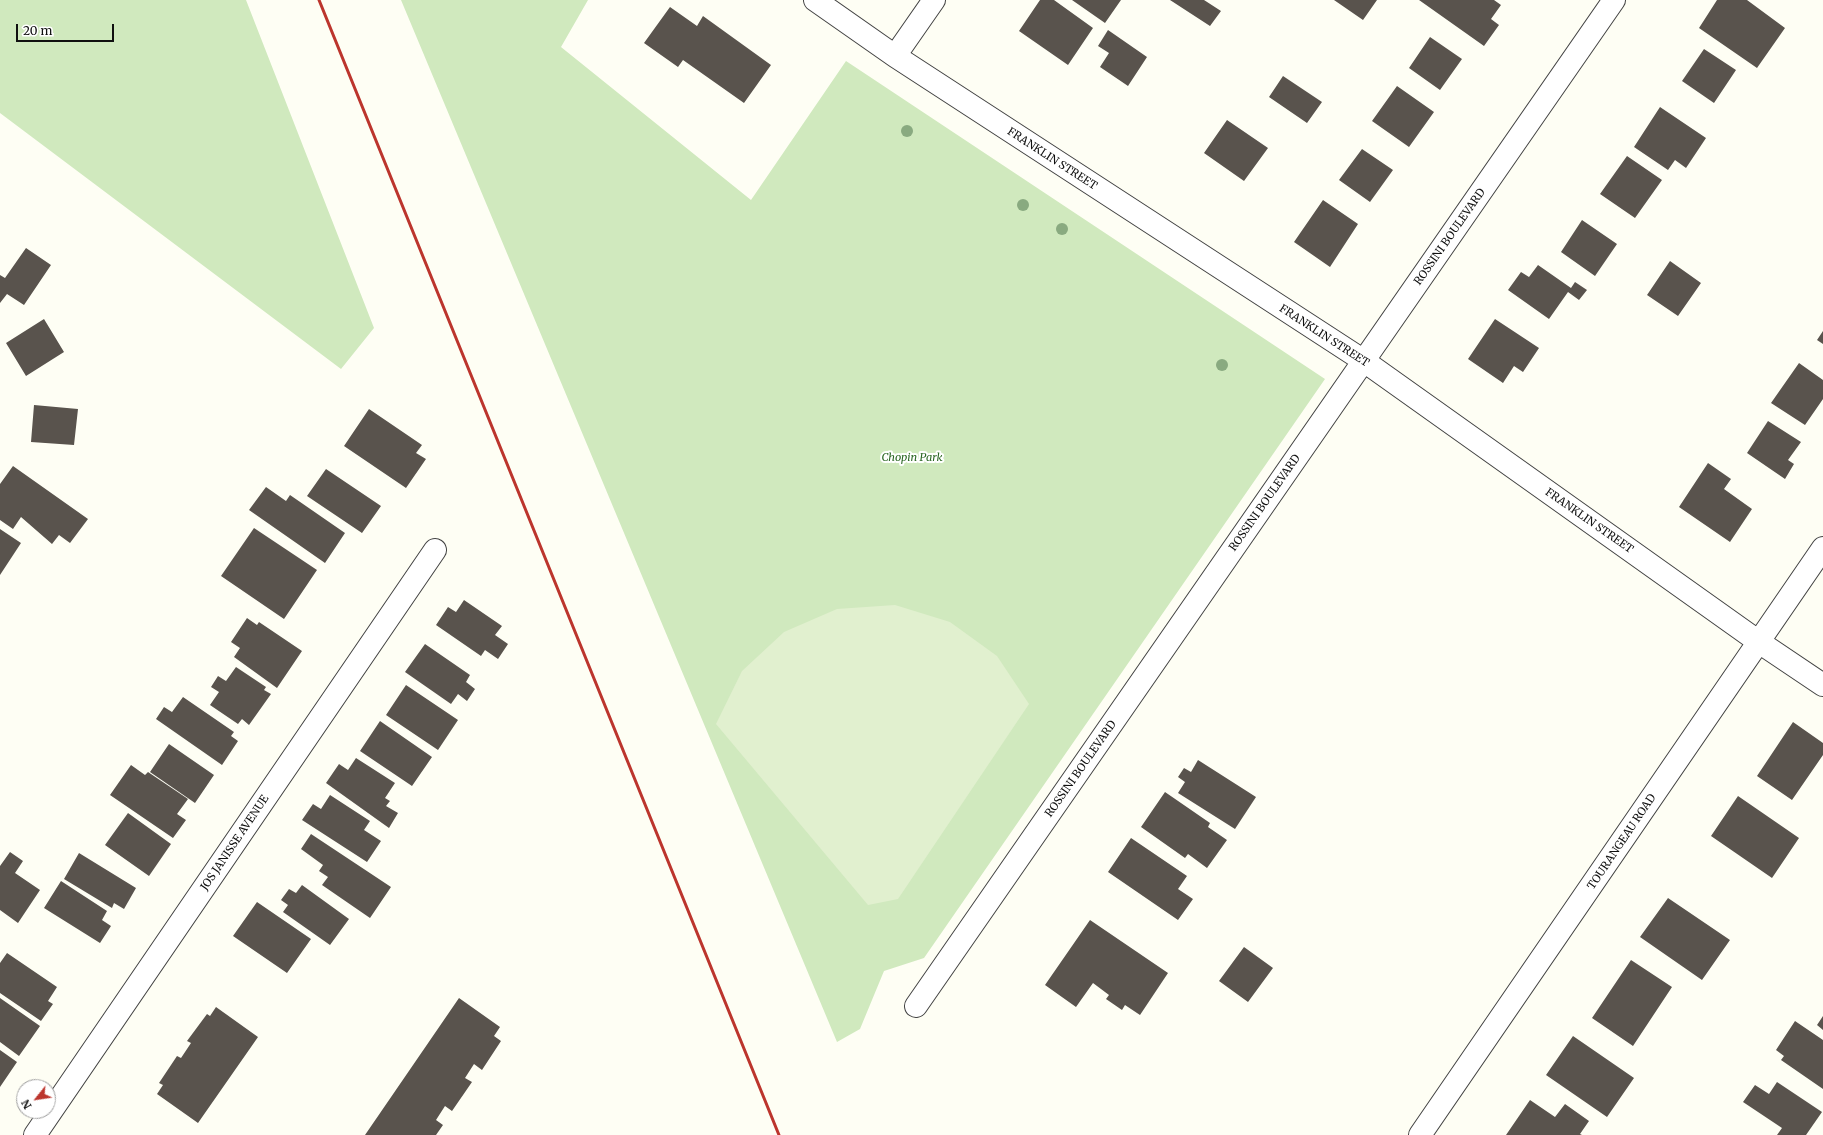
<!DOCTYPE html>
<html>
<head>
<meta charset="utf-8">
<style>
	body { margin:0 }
	#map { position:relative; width:1823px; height:1135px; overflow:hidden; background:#fefef4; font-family:Merriweather,serif }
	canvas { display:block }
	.north { position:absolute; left:16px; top:1079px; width:40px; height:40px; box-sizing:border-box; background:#fff; border:1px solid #9f9f9f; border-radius:50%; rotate:240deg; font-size:11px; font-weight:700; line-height:16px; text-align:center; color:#101010 }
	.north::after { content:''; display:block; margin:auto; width:14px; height:18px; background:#bc352d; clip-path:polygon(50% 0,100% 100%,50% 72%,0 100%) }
	.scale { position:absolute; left:16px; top:24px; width:98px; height:18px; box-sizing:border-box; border:2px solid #101010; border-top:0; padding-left:5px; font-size:12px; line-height:14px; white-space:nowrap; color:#101010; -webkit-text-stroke:3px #fff; paint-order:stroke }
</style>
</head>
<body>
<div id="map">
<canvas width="1823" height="1135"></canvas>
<div class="north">N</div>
<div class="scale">20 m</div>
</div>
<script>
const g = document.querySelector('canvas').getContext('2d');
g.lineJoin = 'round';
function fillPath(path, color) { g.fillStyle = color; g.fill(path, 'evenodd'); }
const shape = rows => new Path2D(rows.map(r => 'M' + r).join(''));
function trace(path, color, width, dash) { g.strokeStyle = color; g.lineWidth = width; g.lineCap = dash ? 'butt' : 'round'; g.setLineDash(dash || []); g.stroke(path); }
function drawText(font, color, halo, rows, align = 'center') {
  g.font = font + ' Merriweather,serif'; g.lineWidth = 4; g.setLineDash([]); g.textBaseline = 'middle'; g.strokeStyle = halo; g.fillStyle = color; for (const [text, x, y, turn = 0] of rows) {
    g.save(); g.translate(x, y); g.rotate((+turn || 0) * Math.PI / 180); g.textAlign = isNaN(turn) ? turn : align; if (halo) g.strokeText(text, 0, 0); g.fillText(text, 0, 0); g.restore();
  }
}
const green = shape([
	[0,0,246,0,374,328,341,369,0,113],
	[401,0,588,0,561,47,751,200,846,61,1325,379,924,958,884,971,860,1029,837,1042]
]);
const pitch = shape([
	[895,605,950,622,997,656,1029,704,898,899,868,905,716,724,742,671,784,632,837,609]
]);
const building = shape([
	[1040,0,1054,0,1093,28,1068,65,1019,31],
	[1072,0,1121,0,1105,23],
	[1170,0,1204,0,1221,11,1210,26],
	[1334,0,1377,0,1363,20],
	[1419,0,1494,0,1501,5,1491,19,1499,25,1484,46],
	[1717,0,1747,0,1785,28,1757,68,1699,28],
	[670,7,697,26,703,16,771,65,744,103,683,60,678,67,644,43],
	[1108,30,1147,57,1128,86,1100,67,1109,53,1098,46],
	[1430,37,1462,59,1440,90,1409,68],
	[1704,49,1736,70,1714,103,1682,81],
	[1283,76,1322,102,1307,123,1269,97],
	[1397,86,1434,112,1409,147,1372,121],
	[1660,107,1706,138,1686,168,1675,160,1668,170,1634,147],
	[1227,120,1268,148,1244,181,1204,153],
	[1362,149,1393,170,1370,202,1339,180],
	[1627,156,1662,180,1635,218,1600,194],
	[1323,200,1358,224,1330,267,1294,242],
	[1582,220,1617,244,1595,276,1561,252],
	[26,248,51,265,24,305,7,294,0,303,0,275,5,278],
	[1670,261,1701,283,1678,316,1647,295],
	[1538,265,1571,288,1575,282,1587,290,1579,300,1568,292,1549,319,1508,290,1521,272,1529,277],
	[44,319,64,352,26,376,6,343],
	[1495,319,1539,348,1523,372,1514,366,1503,383,1468,359],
	[1823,331,1823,344,1817,340],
	[1799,363,1823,380,1823,399,1805,425,1771,403],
	[34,405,78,409,74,445,31,442],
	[369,409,422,445,416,453,426,459,406,488,344,446],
	[1768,421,1801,442,1788,460,1794,464,1785,479,1747,453],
	[1708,463,1731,479,1724,489,1752,509,1730,542,1679,507],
	[13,466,88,519,70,543,59,535,52,544,21,517,13,529,0,520,0,484],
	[326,469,381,506,362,533,307,496],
	[266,487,286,501,290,495,345,533,325,563,249,510],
	[254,528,317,570,284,619,221,576],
	[0,529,21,543,0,575],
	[464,600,502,626,495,635,508,644,498,659,485,650,481,656,436,625,448,607,456,612],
	[247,618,257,625,259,622,302,651,277,688,234,657,240,648,231,642],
	[425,644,470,675,466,682,475,689,467,701,458,694,451,704,405,672],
	[236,667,266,687,264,690,271,694,249,725,242,719,238,724,210,705,219,692,211,687,218,676,226,681],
	[406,685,458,720,438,750,386,715],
	[183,697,234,732,231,736,238,741,222,765,156,719,164,707,172,712],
	[380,721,432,757,412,786,360,751],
	[1793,722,1823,743,1823,755,1792,800,1757,776],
	[169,744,214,775,195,803,150,772],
	[356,758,395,783,385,798,390,801,386,806,398,813,389,828,326,783,339,764,348,770],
	[1198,760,1256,797,1235,829,1178,793,1185,782,1178,777,1184,768,1191,772],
	[131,765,145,775,148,772,188,799,177,814,186,820,173,838,110,795],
	[1165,792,1210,823,1208,827,1227,840,1207,868,1188,854,1185,858,1141,827],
	[330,795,370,821,364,830,381,841,367,862,302,820,313,804,321,809],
	[1738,796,1799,838,1772,878,1711,836],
	[128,813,171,844,149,876,105,845],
	[311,834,391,887,370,918,322,885,328,877,319,871,323,865,301,849],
	[1131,838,1187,876,1178,889,1193,899,1178,920,1108,872],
	[10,852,23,861,15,873,40,890,18,923,0,910,0,866],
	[79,853,136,888,124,909,114,903,112,908,64,879],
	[61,881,107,911,102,920,111,926,100,943,44,908],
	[302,885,349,919,330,945,283,912,288,905,281,900,289,889,296,893],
	[1668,898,1730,940,1702,980,1640,937],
	[257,902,311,939,287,973,233,936],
	[1090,920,1168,973,1140,1015,1125,1005,1122,1010,1106,999,1109,995,1093,983,1076,1007,1045,985],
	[1244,947,1273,968,1248,1002,1219,981],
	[7,953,57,987,48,1001,53,1004,41,1021,0,993,0,963],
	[1631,960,1672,987,1633,1046,1592,1018],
	[0,998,40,1026,19,1056,0,1042],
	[459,998,500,1027,494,1036,501,1041,482,1070,474,1064,465,1078,472,1082,452,1111,445,1106,436,1120,443,1125,436,1135,365,1135],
	[216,1007,258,1037,198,1123,157,1094,163,1085,159,1083,177,1056,181,1058,191,1043,187,1041,207,1014,210,1016],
	[1823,1016,1823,1030,1817,1025],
	[1795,1021,1823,1040,1823,1089,1781,1060,1784,1056,1776,1050],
	[1573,1036,1634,1078,1607,1117,1546,1075],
	[0,1050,17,1062,0,1087],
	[1777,1082,1822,1112,1806,1135,1777,1135,1782,1128,1743,1102,1755,1085,1769,1094],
	[1530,1100,1555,1117,1565,1104,1589,1121,1580,1134,1582,1135,1506,1135]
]);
const minor = shape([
	[815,0,895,56,1364,361,1759,642,1823,685],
	[895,56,934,0],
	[916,1006,1614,0],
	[35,1135,435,550],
	[1420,1135,1823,548]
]);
const rail = shape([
	[319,0,779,1135]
]);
const trees = [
	[907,131],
	[1023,205],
	[1062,229],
	[1222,365]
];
const streetNames = [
	["FRANKLIN STREET",1052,159,33],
	["ROSSINI BOULEVARD",1450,237,-55],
	["FRANKLIN STREET",1324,336,33],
	["ROSSINI BOULEVARD",1265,503,-55],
	["FRANKLIN STREET",1589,521,35],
	["ROSSINI BOULEVARD",1081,769,-55],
	["TOURANGEAU ROAD",1622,842,-56],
	["JOS JANISSE AVENUE",235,843,-56]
];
const parkNames = [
	["Chopin Park",912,458]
];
fillPath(green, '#d0e9be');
fillPath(pitch, '#e1f0cf');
fillPath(building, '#59534d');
trace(minor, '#434343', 24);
trace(minor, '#fff', 22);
trace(rail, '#bc352d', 3);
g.fillStyle = '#89aa80';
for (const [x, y] of trees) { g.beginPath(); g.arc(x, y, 6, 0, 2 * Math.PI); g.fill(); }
drawText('11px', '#101010', '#fff', streetNames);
drawText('italic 11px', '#296622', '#fff', parkNames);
</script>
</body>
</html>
